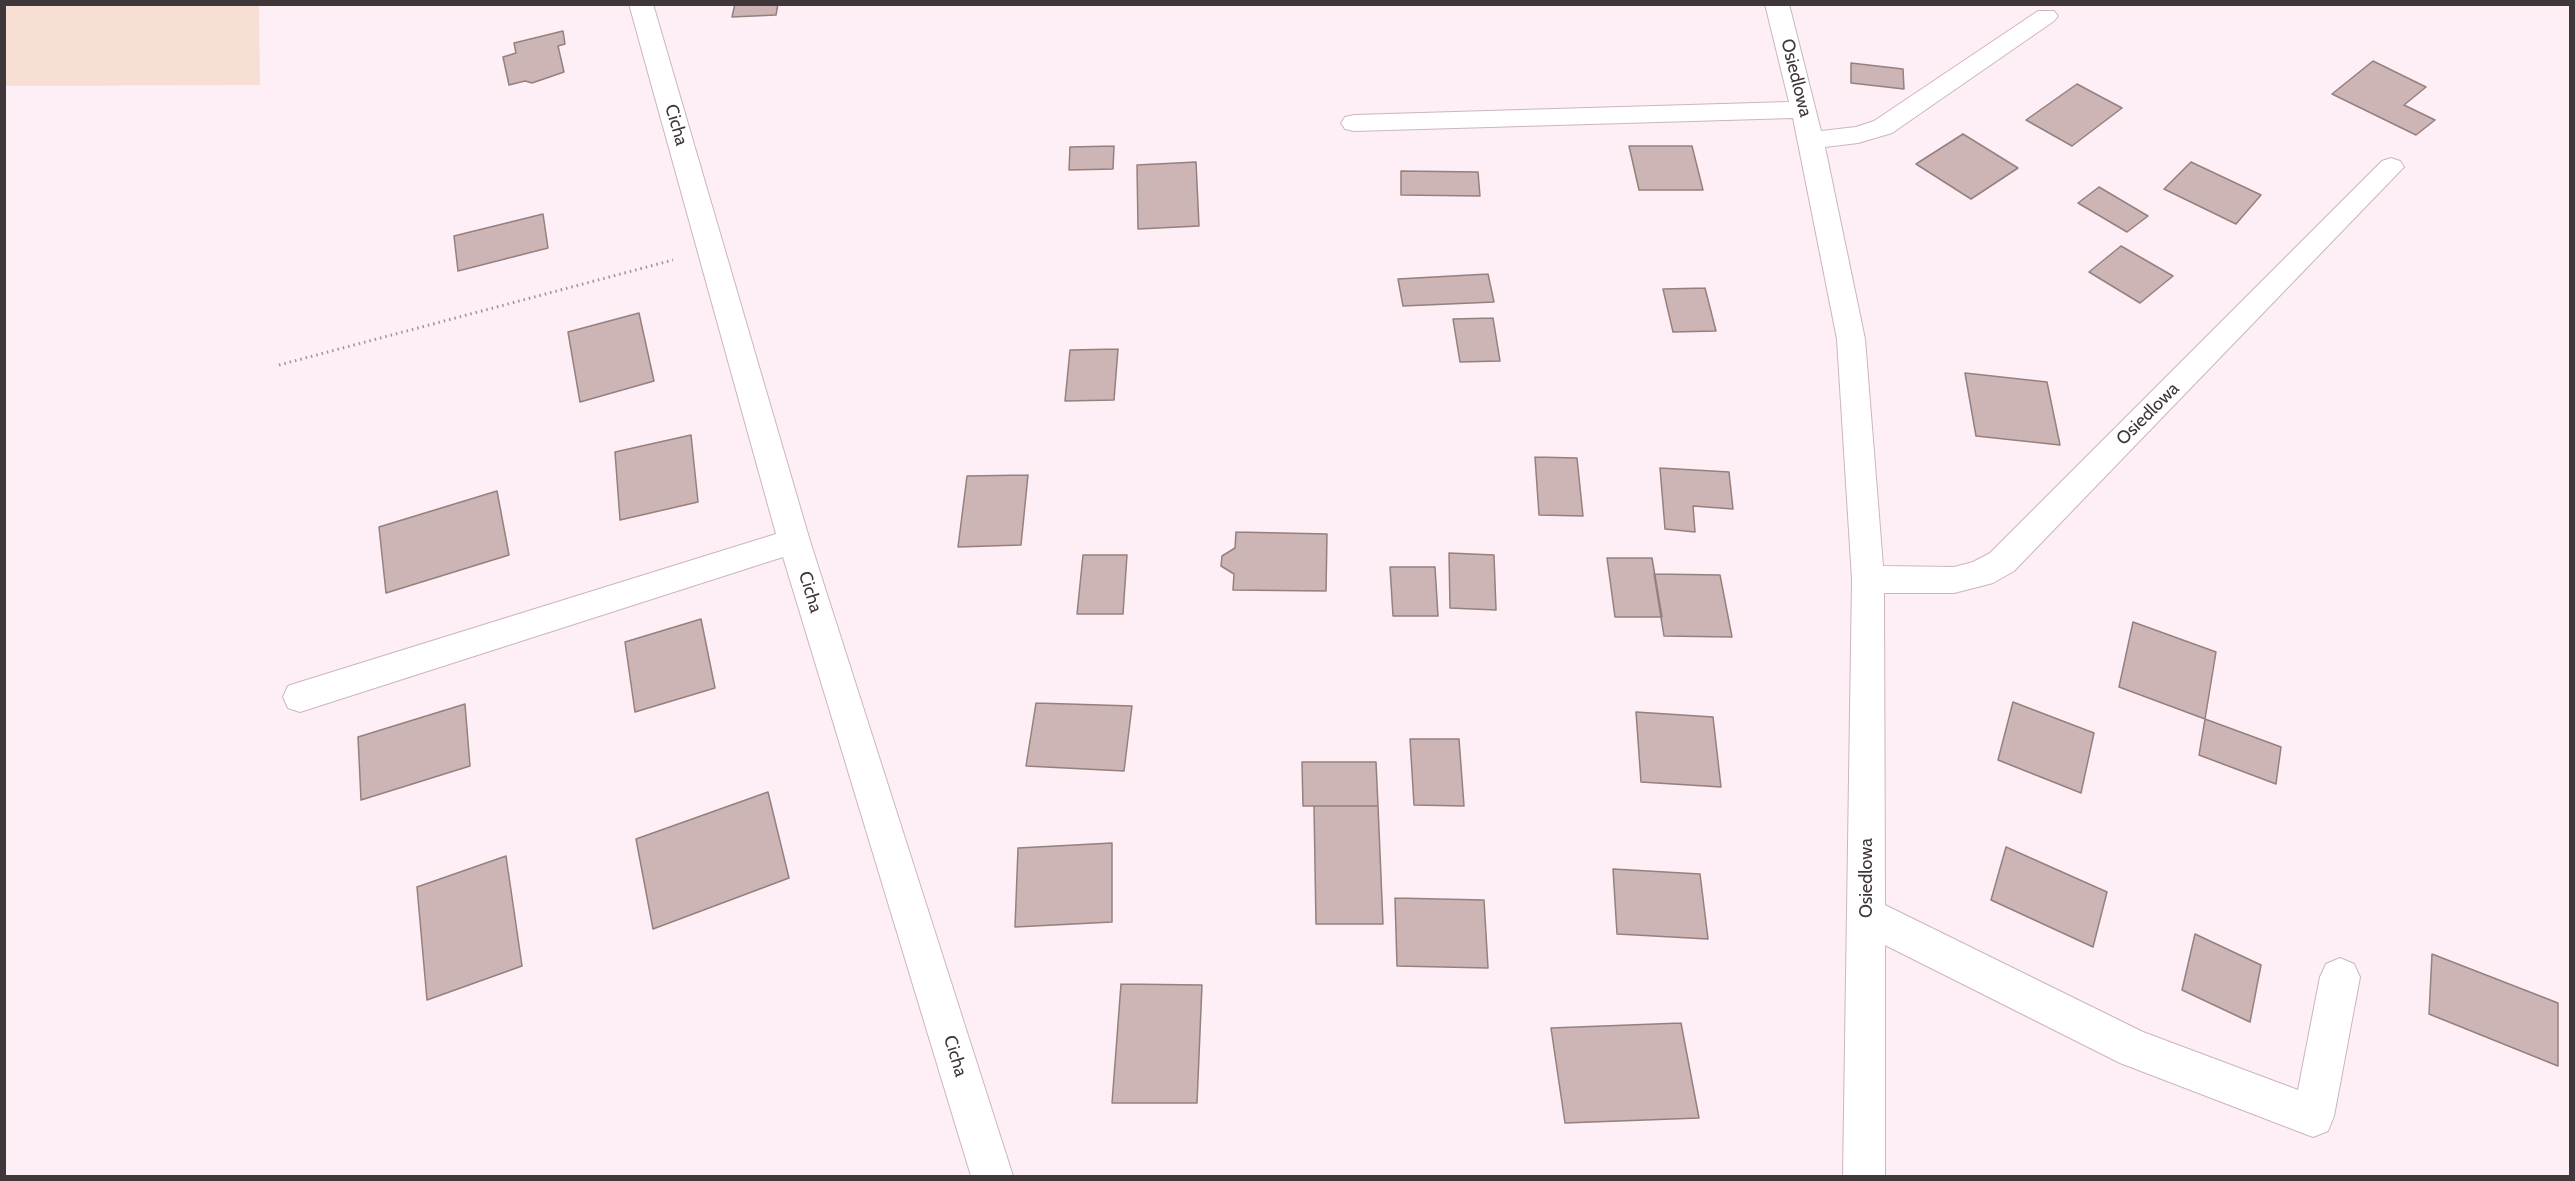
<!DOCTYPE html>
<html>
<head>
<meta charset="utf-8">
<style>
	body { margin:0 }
	#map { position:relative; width:2575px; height:1181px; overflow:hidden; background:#fdeff5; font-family:Cabin,sans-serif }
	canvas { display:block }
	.frame { position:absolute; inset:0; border:6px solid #40373b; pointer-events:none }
</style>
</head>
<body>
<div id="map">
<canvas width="2575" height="1181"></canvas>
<div class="frame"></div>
</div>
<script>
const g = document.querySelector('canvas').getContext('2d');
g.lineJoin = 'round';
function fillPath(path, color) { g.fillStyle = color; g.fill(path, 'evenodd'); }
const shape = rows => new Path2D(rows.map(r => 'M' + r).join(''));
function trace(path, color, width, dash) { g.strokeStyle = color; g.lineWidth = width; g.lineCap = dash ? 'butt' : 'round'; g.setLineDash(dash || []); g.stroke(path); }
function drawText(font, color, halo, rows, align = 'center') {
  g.font = font + ' Cabin,sans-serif'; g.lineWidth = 4.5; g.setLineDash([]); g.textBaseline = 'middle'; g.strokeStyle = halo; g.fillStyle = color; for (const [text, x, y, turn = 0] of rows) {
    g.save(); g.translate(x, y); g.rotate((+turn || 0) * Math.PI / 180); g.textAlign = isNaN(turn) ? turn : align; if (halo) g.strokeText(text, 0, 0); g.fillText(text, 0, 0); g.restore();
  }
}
const green = shape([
	[4,5,259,5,260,85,5,86]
]);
const building = shape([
	[735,4,778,4,776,15,732,17,735,4],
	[563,31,565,44,558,46,564,72,532,83,525,81,509,85,503,57,516,53,514,43,563,31],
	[2373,61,2426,87,2404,105,2435,120,2416,135,2332,94,2373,61],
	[1851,63,1903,69,1904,89,1851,83,1851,63],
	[2077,84,2122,108,2072,146,2026,120,2077,84],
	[1963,134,2018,168,1971,199,1916,164,1963,134],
	[1114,146,1113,169,1069,170,1070,147,1114,146],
	[1629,146,1692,146,1703,190,1639,190,1629,146],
	[1196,162,1199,226,1138,229,1137,165,1196,162],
	[2191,162,2261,195,2236,224,2164,189,2191,162],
	[1401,171,1478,172,1480,196,1401,195,1401,171],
	[2099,187,2148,216,2127,232,2078,203,2099,187],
	[543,214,548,248,458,271,454,236,543,214],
	[2121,246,2173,276,2140,303,2089,272,2121,246],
	[1488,274,1494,302,1403,306,1398,279,1488,274],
	[1705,288,1716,331,1673,332,1663,289,1705,288],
	[639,313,654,381,580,402,568,332,639,313],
	[1493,318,1500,361,1460,362,1453,319,1493,318],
	[1118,349,1114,400,1065,401,1070,350,1118,349],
	[1965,373,2047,382,2060,445,1976,436,1965,373],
	[691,435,698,502,620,520,615,452,691,435],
	[1535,457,1577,458,1583,516,1539,515,1535,457],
	[1660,468,1729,472,1733,509,1693,506,1695,532,1665,529,1660,468],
	[1028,475,1021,545,958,547,967,476,1028,475],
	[497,491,509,555,386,593,379,527,497,491],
	[1236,532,1327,534,1326,591,1233,590,1234,574,1221,566,1222,556,1235,548,1236,532],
	[1449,553,1494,555,1496,610,1450,608,1449,553],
	[1083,555,1127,555,1123,614,1077,614,1083,555],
	[1607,558,1652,558,1662,617,1615,617,1607,558],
	[1390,567,1435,567,1438,616,1393,616,1390,567],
	[1654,574,1720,575,1732,637,1664,636,1654,574],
	[701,619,715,688,635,712,625,642,701,619],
	[2133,622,2216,652,2205,719,2119,687,2133,622],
	[2013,702,2094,733,2081,793,1998,760,2013,702],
	[1036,703,1132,706,1124,771,1026,766,1036,703],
	[465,704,470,766,361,800,358,737,465,704],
	[1636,712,1713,717,1721,787,1641,782,1636,712],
	[2205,719,2281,747,2276,784,2199,755,2205,719],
	[1410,739,1459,739,1464,806,1414,805,1410,739],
	[1302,762,1376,762,1378,806,1303,806,1302,762],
	[768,792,789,878,653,929,636,839,768,792],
	[1314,806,1378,806,1383,924,1316,924,1314,806],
	[1112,843,1112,922,1015,927,1018,848,1112,843],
	[2006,847,2107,892,2093,947,1991,900,2006,847],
	[506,856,522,966,427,1000,417,887,506,856],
	[1613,869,1700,874,1708,939,1617,934,1613,869],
	[1395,898,1484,900,1488,968,1397,966,1395,898],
	[2195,934,2261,965,2250,1022,2182,990,2195,934],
	[2432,954,2558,1003,2558,1066,2429,1014,2432,954],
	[1121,984,1202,985,1197,1103,1112,1103,1121,984],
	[1681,1023,1699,1118,1565,1123,1551,1028,1681,1023]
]);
const path = shape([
	[279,365,673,260]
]);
const minor = shape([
	[629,4,653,4,810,541,1013,1176,971,1176,783,557,300,712,288,708,283,697,288,686,300,682,776,534,629,4],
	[1765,4,1789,4,1821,131,1856,127,1874,121,2038,11,2054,11,2058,16,2054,21,1892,133,1858,143,1825,147,1865,339,1883,566,1954,567,1973,562,1990,553,2382,161,2391,158,2400,161,2404,167,2014,571,1993,583,1954,593,1884,593,1885,905,2143,1032,2298,1090,2320,977,2326,964,2340,958,2354,964,2360,977,2334,1116,2328,1131,2313,1137,2120,1063,1885,945,1885,1176,1843,1176,1852,579,1837,339,1793,118,1354,131,1345,129,1341,123,1345,117,1354,115,1789,102,1765,4]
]);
const streetNames = [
	["Osiedlowa",1796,78,76],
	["Cicha",676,125,74],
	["Osiedlowa",2148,414,-45],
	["Cicha",810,592,73],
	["Osiedlowa",1867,878,-90],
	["Cicha",955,1056,73]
];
fillPath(green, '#f7dfd6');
fillPath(building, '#cdb4b5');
trace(building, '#967f7f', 1.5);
trace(minor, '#ccb5bf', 2);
trace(path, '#9f9499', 3, [1.5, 4]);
fillPath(minor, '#fff');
drawText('18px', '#40373b', '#fff', streetNames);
</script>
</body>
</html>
